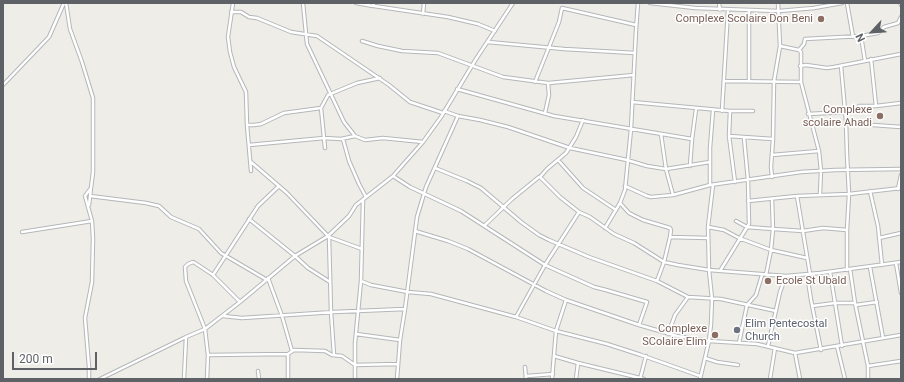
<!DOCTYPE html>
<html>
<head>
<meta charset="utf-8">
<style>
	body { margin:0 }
	#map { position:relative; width:904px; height:382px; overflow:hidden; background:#efede7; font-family:Roboto,sans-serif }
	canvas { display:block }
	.frame { position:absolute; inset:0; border:4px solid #5e6266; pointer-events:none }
	.north { position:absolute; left:852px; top:12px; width:40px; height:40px; -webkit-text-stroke:3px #fff; paint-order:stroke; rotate:244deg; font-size:11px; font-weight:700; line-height:16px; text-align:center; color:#5e6266 }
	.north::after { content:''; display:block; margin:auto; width:14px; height:18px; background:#5e6266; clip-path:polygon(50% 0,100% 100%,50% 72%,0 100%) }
	.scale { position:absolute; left:12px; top:352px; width:85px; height:18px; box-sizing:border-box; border:2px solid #5e6266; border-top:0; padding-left:5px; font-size:12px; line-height:14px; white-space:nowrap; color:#5e6266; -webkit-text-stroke:3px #fff; paint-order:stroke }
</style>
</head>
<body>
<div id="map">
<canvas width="904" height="382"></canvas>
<div class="frame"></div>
<div class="north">N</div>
<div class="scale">200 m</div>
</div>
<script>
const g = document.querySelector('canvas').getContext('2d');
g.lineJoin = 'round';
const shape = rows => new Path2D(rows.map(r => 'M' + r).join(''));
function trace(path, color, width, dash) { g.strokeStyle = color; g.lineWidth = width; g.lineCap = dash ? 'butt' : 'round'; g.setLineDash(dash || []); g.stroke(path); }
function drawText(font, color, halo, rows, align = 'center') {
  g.font = font + ' Roboto,sans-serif'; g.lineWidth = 3; g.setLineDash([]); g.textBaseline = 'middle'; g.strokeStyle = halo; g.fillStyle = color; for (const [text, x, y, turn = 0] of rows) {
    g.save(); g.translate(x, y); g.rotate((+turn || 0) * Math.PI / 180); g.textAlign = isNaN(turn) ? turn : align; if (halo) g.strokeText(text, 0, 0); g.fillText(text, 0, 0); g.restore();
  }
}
const street = shape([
	[66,3,70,29,82,62,93,98,93,172,91,188,85,196,92,221,93,239,92,282,85,318,89,367,89,379],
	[233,3,228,37,230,52,234,67,246,92,247,125,251,171],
	[303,3,307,44,344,122,355,136,365,140,383,138,423,142],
	[356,3,373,6],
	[373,3,374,6,448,17,478,24,495,31],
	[638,3,636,30,631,129,625,190,620,203,629,213,643,220,670,228,671,230,670,237],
	[650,3,695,8,779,11,814,8,842,3],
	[719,3,720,10],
	[847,3,853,37],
	[900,3,901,5],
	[749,10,749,81],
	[231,12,241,12,249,17,257,18,291,32,317,36,389,85,410,102,443,113],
	[423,14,424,3],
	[362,41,378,46,402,51,438,53,503,77,548,83,549,95,545,113],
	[488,42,564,49,635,53],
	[780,46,799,50],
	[799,50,801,52,801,82,819,151,821,171,820,194],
	[799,50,804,44,805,39,861,36],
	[871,59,876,106,901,103],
	[865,61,861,36,878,33,884,27,898,23,901,17],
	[800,66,806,65,827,68,834,67,901,54],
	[841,66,846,121,847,155,849,194,847,230,847,270],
	[724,81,801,82],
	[535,82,559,22,562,8,636,25],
	[549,83,634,75],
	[3,85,49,37,64,3],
	[457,89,554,116,692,139],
	[632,102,730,111,729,136,735,182],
	[321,108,325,148],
	[845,109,857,109,859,106,876,106],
	[444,111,458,116,480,120,508,127,570,148,627,160,647,166,666,169,710,162],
	[722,111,728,10],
	[730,111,753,111],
	[808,114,846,112],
	[583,120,576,137,566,153,547,169,540,177,560,197,579,212,590,217,614,234,634,243,664,262,678,265,709,270,786,276,820,273,901,262],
	[846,121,873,125,901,127],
	[247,125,254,125,261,124,284,113,321,108,328,95,357,83,380,78],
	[661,134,666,169,673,195],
	[729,136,773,139],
	[343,139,349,161,359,184,366,197],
	[249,145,324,138,341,139,355,136],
	[772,155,819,151],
	[558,160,583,188,616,210],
	[251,162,287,193,329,237,362,249],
	[690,166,692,139,696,109],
	[435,168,467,181,481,188,521,222,539,235,549,240,589,257,657,281,688,297],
	[393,176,410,187,461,211,545,265,594,287,606,290,647,302,639,325],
	[772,177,771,167,773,139,774,81,780,46,778,3],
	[710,185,710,148,713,110],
	[625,186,647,196,651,197,673,195,710,185,801,172,835,170,901,169],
	[898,189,901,175],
	[870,191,878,226,882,265],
	[90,196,146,203,159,206,171,217,199,229,221,253,267,280],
	[797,196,810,274],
	[748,201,797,196,849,194,901,188],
	[89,205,91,188],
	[249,219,295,256,308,268,330,282],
	[736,221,747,227,773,229,803,231,823,228,847,230],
	[484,226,512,199,539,177],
	[708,227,724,230,739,238,771,250,807,258],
	[605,228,620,203],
	[415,231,448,241,468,249,546,291,566,300,639,325,677,336,709,341,757,344,795,353,901,335],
	[22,232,92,221],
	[329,237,331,312,334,355],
	[879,238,901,233],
	[896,263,901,293],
	[870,267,883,338],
	[850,269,855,303,868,366,901,361],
	[720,271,749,224,748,180,744,138],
	[830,272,842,346],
	[807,274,811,300,821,350],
	[213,275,258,206,279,186],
	[766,275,771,250,773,229,772,199],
	[268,278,282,316,292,351],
	[361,281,371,285,408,292,431,294,516,317,556,331,607,344,641,355,700,376],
	[657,281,664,262,670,237,708,238],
	[856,305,877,302],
	[812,306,835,303,855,303],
	[223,316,242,318,334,312,405,309],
	[516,317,545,265,579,212],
	[356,334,400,340],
	[668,334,675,315,688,297,721,299,776,311],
	[739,343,747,305,756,295,762,275],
	[768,346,780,292,786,276],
	[837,346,845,379],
	[795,353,800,379],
	[288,354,288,379],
	[208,355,288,354,294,350,325,351,332,355,342,356,355,365,398,364],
	[554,356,578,363,576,379],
	[705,358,717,362,738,365],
	[578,363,644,379],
	[525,367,526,379],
	[258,371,259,379],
	[527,376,553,374],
	[100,379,186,337,205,329,240,302,295,256,328,236,349,216,356,205,393,176,423,142,441,117,476,59,513,3],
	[184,379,186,337],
	[207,379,208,355,205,329,186,281,185,267,188,264,193,262,195,263,213,275,240,302],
	[355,379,355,343,361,281,363,200],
	[397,379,400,340,405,309,417,217,426,187,458,116],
	[552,379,556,331,566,300],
	[640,379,646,356],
	[700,379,709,341,711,324,712,299,709,270,708,227,713,185],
	[770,379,775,348],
	[868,379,868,366]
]);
const markers = [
	[821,19,4,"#8d6e63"],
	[880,116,4,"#8d6e63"],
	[768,281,4,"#8d6e63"],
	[737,330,4,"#6b7280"],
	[715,335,4,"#8d6e63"]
];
const educationNames = [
	["Complexe Scolaire Don Beni",813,19],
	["Complexe",872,110],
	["scolaire Ahadi",872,123],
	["Ecole St Ubald",776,281,"left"],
	["Complexe",707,329],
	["SColaire Elim",707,342]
];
const worshipNames = [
	["Elim Pentecostal",745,324],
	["Church",745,337]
];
trace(street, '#b4b7ba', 4.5);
trace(street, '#fff', 2.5);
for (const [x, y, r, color] of markers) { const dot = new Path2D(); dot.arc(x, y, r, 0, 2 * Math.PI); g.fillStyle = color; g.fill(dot); trace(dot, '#fff', 1.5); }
drawText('11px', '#785e54', '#fff', educationNames, 'right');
drawText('11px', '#5b616d', '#fff', worshipNames, 'left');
</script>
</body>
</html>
